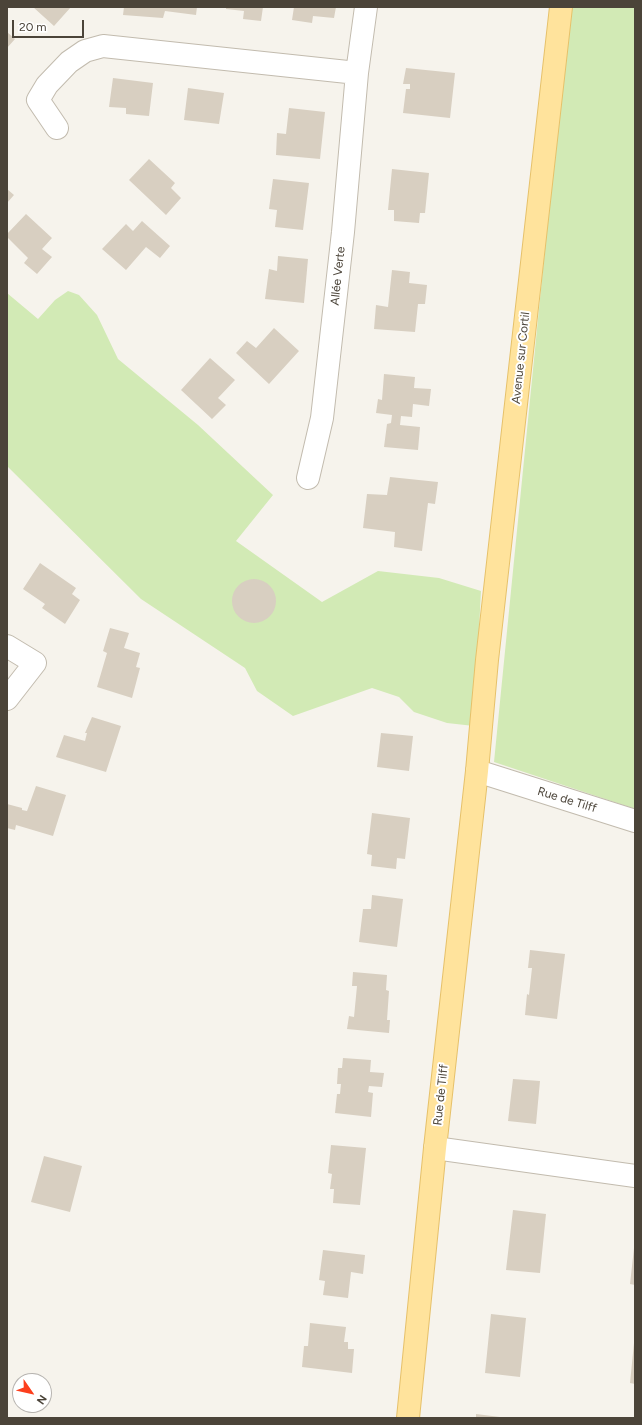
<!DOCTYPE html>
<html>
<head>
<meta charset="utf-8">
<style>
	body { margin:0 }
	#map { position:relative; width:642px; height:1425px; overflow:hidden; background:#f6f3ec; font-family:Figtree,sans-serif }
	canvas { display:block }
	.frame { position:absolute; inset:0; border:8px solid #4b4439; pointer-events:none }
	.north { position:absolute; left:12px; top:1373px; width:40px; height:40px; box-sizing:border-box; background:#fff; border:1px solid #b7b4b0; border-radius:50%; rotate:124deg; font-size:11px; font-weight:700; line-height:16px; text-align:center; color:#4b4439 }
	.north::after { content:''; display:block; margin:auto; width:14px; height:18px; background:#fc3f1d; clip-path:polygon(50% 0,100% 100%,50% 72%,0 100%) }
	.scale { position:absolute; left:12px; top:20px; width:72px; height:18px; box-sizing:border-box; border:2px solid #4b4439; border-top:0; padding-left:5px; font-size:12px; line-height:14px; white-space:nowrap; color:#4b4439; -webkit-text-stroke:3px #fff; paint-order:stroke }
</style>
</head>
<body>
<div id="map">
<canvas width="642" height="1425"></canvas>
<div class="frame"></div>
<div class="north">N</div>
<div class="scale">20 m</div>
</div>
<script>
const g = document.querySelector('canvas').getContext('2d');
g.lineJoin = 'round';
function fillPath(path, color) { g.fillStyle = color; g.fill(path, 'evenodd'); }
const shape = rows => new Path2D(rows.map(r => 'M' + r).join(''));
function trace(path, color, width, dash) { g.strokeStyle = color; g.lineWidth = width; g.lineCap = dash ? 'butt' : 'round'; g.setLineDash(dash || []); g.stroke(path); }
function drawText(font, color, halo, rows, align = 'center') {
  g.font = font + ' Figtree,sans-serif'; g.lineWidth = 4; g.setLineDash([]); g.textBaseline = 'middle'; g.strokeStyle = halo; g.fillStyle = color; for (const [text, x, y, turn = 0] of rows) {
    g.save(); g.translate(x, y); g.rotate((+turn || 0) * Math.PI / 180); g.textAlign = isNaN(turn) ? turn : align; if (halo) g.strokeText(text, 0, 0); g.fillText(text, 0, 0); g.restore();
  }
}
const green = shape([
	[569,7,635,7,635,809,494,762],
	[68,291,79,295,97,315,118,359,198,425,273,495,236,541,322,602,378,571,439,578,481,591,474,726,447,723,414,712,399,697,372,688,293,716,257,691,245,668,141,599,7,466,7,293,38,319,55,300]
]);
const building = shape([
	[33,7,71,7,54,26],
	[124,7,197,7,196,15,165,11,163,18,123,15],
	[226,7,263,7,261,21,243,19,244,11,226,9],
	[294,7,336,7,334,18,313,16,312,23,292,20],
	[7,32,15,39,7,48],
	[406,68,455,73,450,118,403,113,406,89,410,89,410,84,403,84],
	[113,78,153,83,149,116,126,114,126,108,109,107],
	[188,88,224,93,219,124,184,120],
	[289,108,325,112,320,159,276,155,277,133,286,134],
	[149,159,175,183,171,188,181,198,166,215,129,180],
	[392,169,429,173,425,213,420,213,419,223,394,221,394,210,388,210],
	[273,179,309,183,303,230,275,227,277,210,269,209],
	[7,189,14,195,7,203],
	[26,214,52,238,42,249,52,257,37,274,24,263,28,258,7,237,7,234],
	[142,221,170,246,160,258,146,247,126,270,102,249,126,224,133,231],
	[278,256,308,259,304,303,265,299,269,269,277,271],
	[392,270,410,272,409,283,427,285,425,304,418,304,415,332,374,329,376,305,388,307],
	[274,328,299,351,269,384,236,353,247,341,256,348],
	[210,358,235,380,218,398,226,405,212,419,181,390],
	[384,374,415,377,414,388,431,389,429,406,413,404,412,417,401,416,400,425,420,427,418,450,384,447,387,424,391,423,392,415,376,413,378,399,382,400],
	[390,477,438,482,435,504,428,503,422,551,394,547,395,532,363,528,367,494,387,495],
	[40,563,76,588,72,594,80,600,65,624,42,608,45,604,23,589],
	'232 601a22 22 0 1 1 44 0a22 22 0 1 1-44 0Z',
	[110,628,129,633,124,648,140,653,136,667,140,668,132,698,97,687,107,653,103,651],
	[92,717,121,726,106,772,56,757,64,735,85,741,87,733,85,733],
	[381,733,413,736,409,771,377,767],
	[36,786,66,795,53,836,16,825,15,830,7,828,7,804,22,808,22,810,27,811],
	[372,813,410,818,405,859,397,858,396,869,371,866,372,855,367,854],
	[372,895,403,899,397,947,359,942,363,909,371,909],
	[530,950,565,954,557,1019,525,1015,527,994,529,995,532,968,528,968],
	[353,972,387,975,386,990,389,991,387,1020,390,1020,389,1033,347,1029,349,1016,354,1017,357,986,352,986],
	[343,1058,371,1060,370,1072,384,1073,382,1087,369,1086,368,1092,373,1093,371,1117,335,1113,337,1094,340,1094,341,1084,337,1084,338,1068,342,1068],
	[513,1079,540,1081,536,1124,508,1121],
	[331,1145,366,1148,360,1205,333,1203,334,1189,330,1189,332,1174,328,1173],
	[44,1156,82,1166,70,1212,31,1202],
	[513,1210,546,1214,540,1273,506,1270],
	[634,1248,635,1248,635,1285,630,1284],
	[323,1250,365,1255,363,1274,351,1272,348,1298,323,1295,325,1281,319,1280],
	[491,1314,526,1318,520,1377,485,1373],
	[310,1323,346,1327,344,1342,348,1342,348,1349,354,1349,352,1373,302,1367,304,1346,308,1346],
	[634,1343,635,1343,635,1384,630,1383],
	[476,1414,500,1417,500,1418,476,1418]
]);
const minor = shape([
	[57,128,38,100,47,85,69,62,85,51,103,46,357,73],
	[308,478,322,418,343,232,357,73,366,7],
	[7,646,35,663,7,699],
	[477,771,635,821],
	[435,1148,635,1176]
]);
const major = shape([
	[408,1418,435,1148,477,771,487,660,561,7]
]);
const streetNames = [
	["Allée Verte",338,276,-84],
	["Avenue sur Cortil",521,358,-84],
	["Rue de Tilff",567,800,17],
	["Rue de Tilff",441,1095,-84]
];
fillPath(green, '#d2eab5');
fillPath(building, '#d8cfc1');
trace(minor, '#c2bbae', 24);
trace(major, '#e6c16a', 24);
trace(minor, '#fff', 22);
trace(major, '#ffe39c', 22);
drawText('12px', '#4b4439', '#fff', streetNames);
</script>
</body>
</html>
